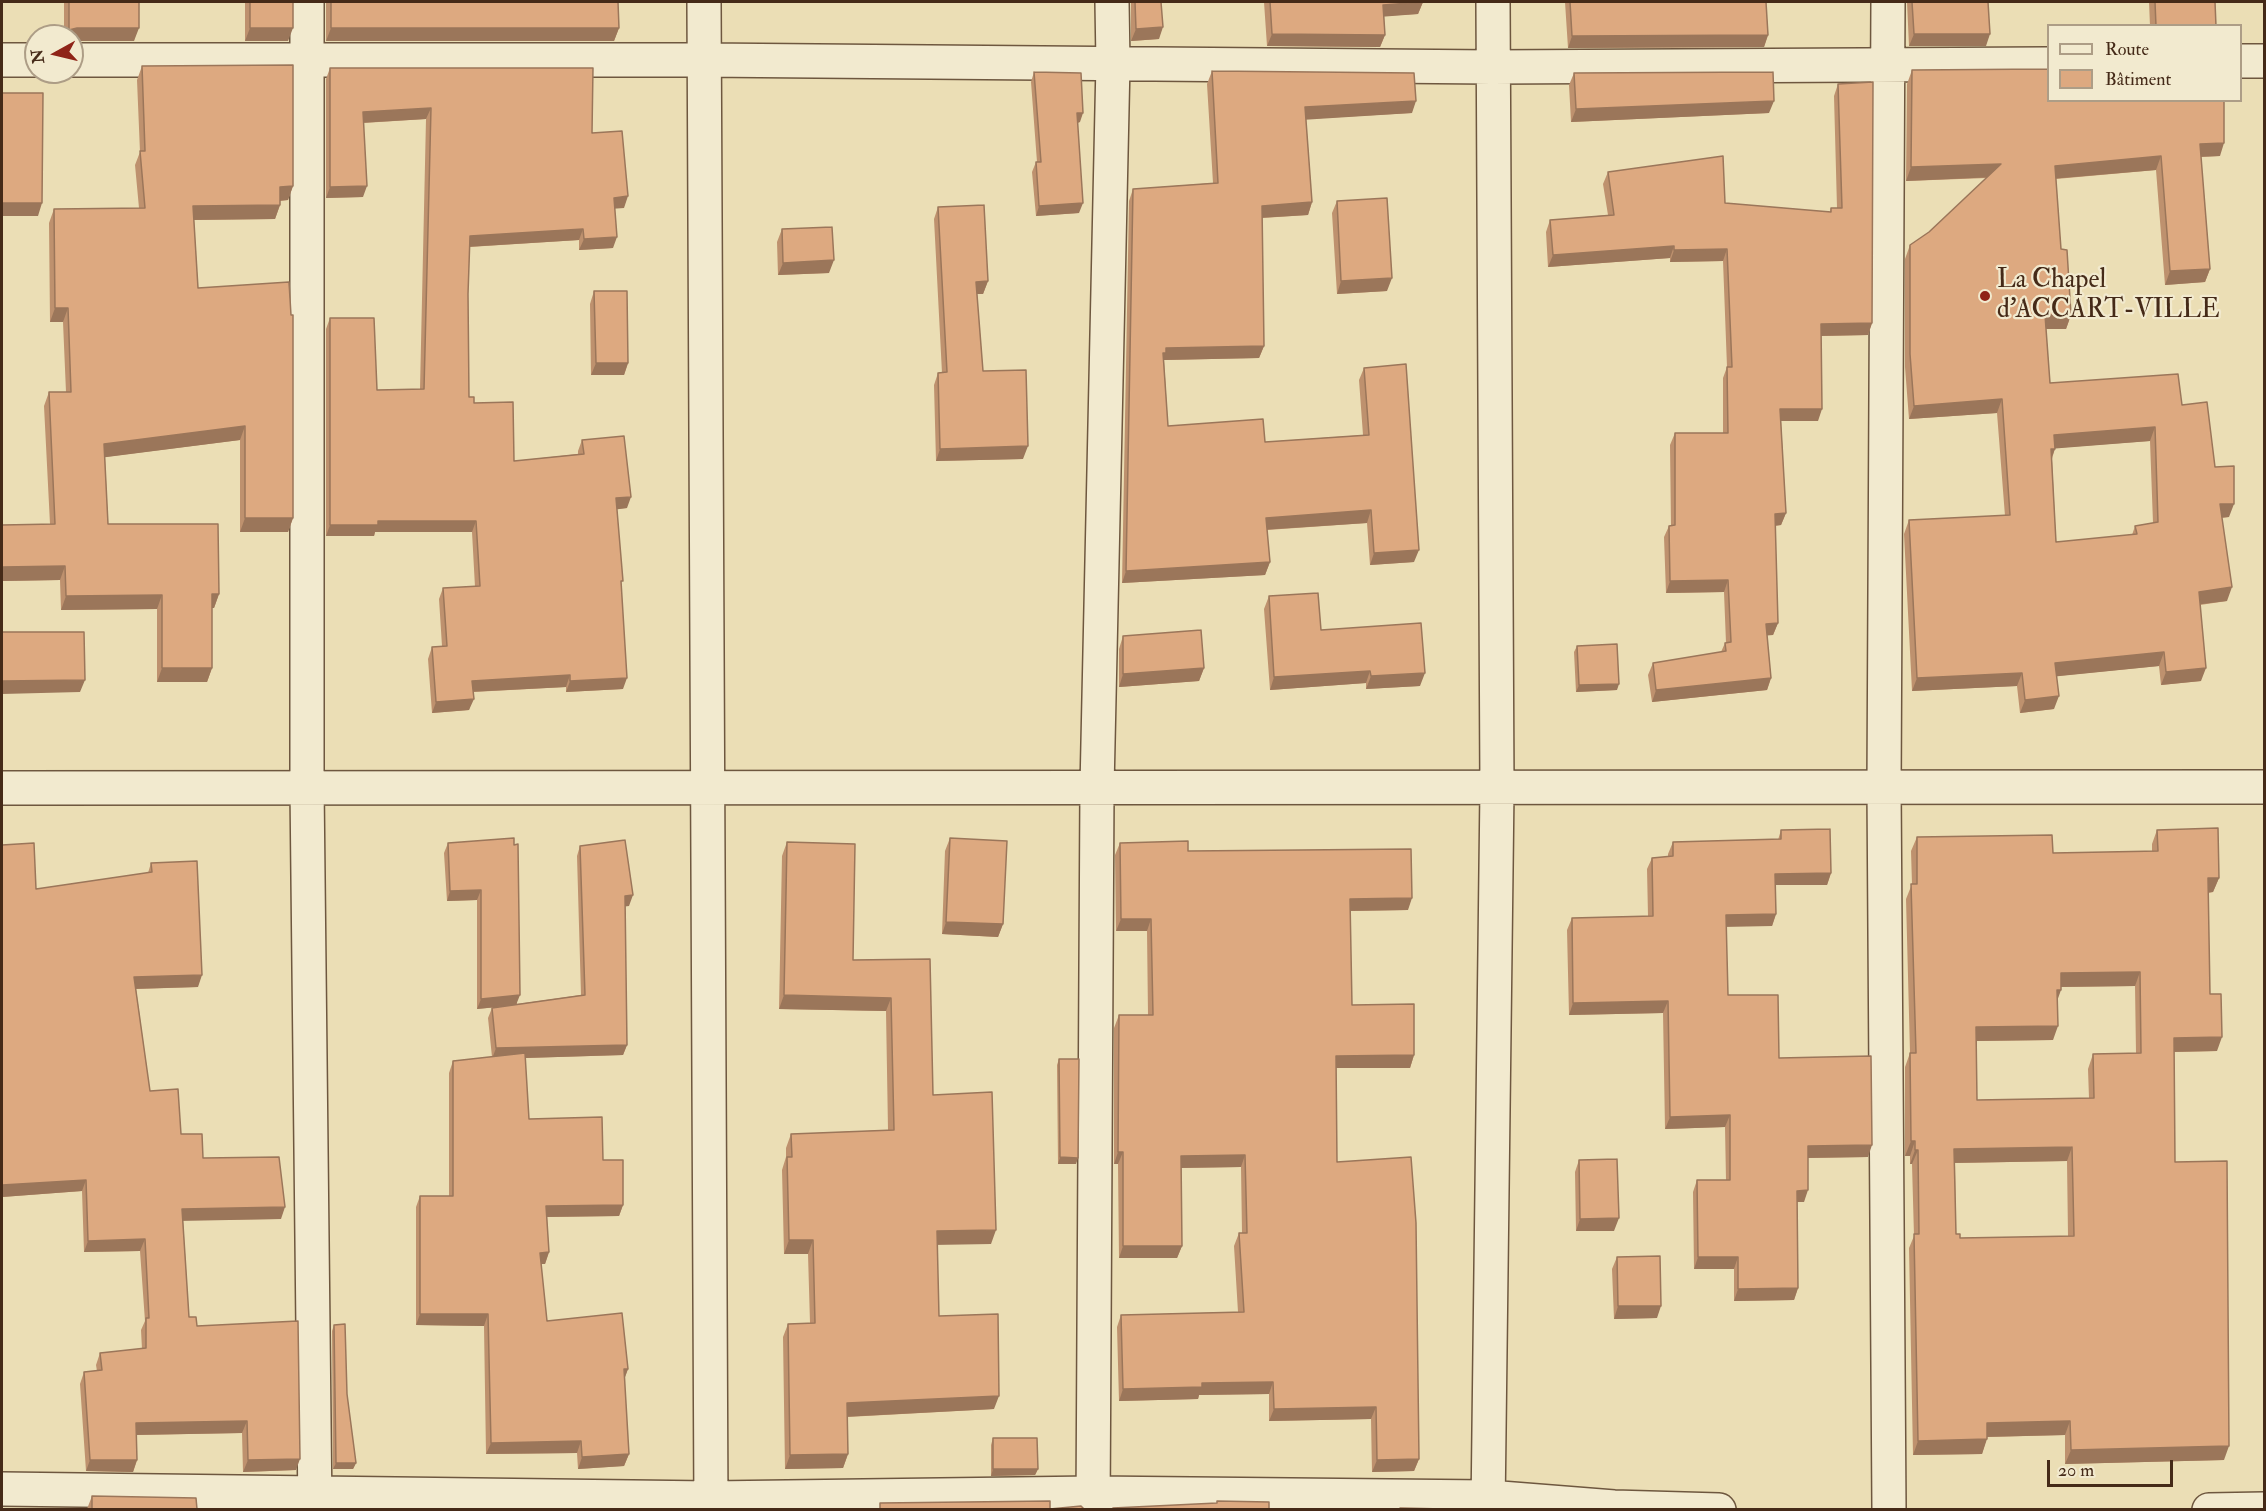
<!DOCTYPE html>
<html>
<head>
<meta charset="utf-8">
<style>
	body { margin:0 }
	#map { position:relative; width:2266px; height:1511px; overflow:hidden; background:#ebdeb5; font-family:"IM FELL Double Pica",serif }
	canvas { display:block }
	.frame { position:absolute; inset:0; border:3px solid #452a18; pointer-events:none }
	.legend { position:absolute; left:2047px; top:24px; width:195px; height:78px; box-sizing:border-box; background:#f2eacf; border:2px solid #ad9d86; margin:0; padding:8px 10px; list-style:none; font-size:18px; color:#452a18 }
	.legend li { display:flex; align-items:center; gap:12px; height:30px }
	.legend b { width:30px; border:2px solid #ad9d86 }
	.north { position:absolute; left:24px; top:24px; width:60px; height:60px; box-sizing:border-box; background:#f2eacf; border:2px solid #ad9d86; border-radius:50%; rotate:262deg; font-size:16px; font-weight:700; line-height:24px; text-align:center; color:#452a18 }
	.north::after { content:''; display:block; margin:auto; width:21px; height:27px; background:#8f2418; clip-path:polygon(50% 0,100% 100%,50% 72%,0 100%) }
	.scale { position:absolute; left:2047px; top:1460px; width:126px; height:27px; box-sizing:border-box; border:3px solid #452a18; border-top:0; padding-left:8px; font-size:18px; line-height:21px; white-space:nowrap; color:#452a18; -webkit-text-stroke:4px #f2eacf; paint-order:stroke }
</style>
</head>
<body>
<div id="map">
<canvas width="2266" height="1511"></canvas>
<div class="frame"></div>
<ul class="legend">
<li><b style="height:8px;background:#f2eacf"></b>Route</li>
<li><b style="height:16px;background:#dda980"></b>Bâtiment</li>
</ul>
<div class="north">N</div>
<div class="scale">20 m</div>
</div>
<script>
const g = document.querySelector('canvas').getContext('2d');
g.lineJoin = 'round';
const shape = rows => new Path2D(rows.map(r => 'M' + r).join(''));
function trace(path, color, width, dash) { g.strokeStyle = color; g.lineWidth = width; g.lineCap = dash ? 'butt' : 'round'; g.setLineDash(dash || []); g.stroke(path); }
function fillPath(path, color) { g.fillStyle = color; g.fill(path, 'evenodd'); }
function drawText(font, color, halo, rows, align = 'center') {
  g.font = font + ' "IM FELL Double Pica",serif'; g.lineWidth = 4.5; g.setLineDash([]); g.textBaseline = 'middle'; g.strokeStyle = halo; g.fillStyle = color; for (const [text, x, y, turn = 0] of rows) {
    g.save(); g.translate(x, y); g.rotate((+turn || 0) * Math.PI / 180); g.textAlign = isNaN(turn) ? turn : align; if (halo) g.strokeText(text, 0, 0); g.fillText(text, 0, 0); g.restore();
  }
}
const street = shape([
	[307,2,307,787,315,1510],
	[704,2,711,1510],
	[1888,2,1884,787,1889,1510],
	[2,60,36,60],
	[72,60,704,60,1492,67,2048,64],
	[2240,61,2264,61],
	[2,788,2264,787],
	[2,1489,711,1498,1093,1493,1488,1497,1614,1507,1719,1510],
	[1093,1510,1097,788,1113,63,1112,2],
	[1488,1510,1497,789,1493,2],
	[2209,1510,2264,1509]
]);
const wall = shape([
	[64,2,139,2,134,41,72,41,72,36,64,36],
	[245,2,293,2,288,41,245,41],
	[326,2,618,2,619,28,614,41,326,41],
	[1131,2,1161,2,1159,39,1131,41],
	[1264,2,1423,2,1418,14,1384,16,1385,35,1380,47,1267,46],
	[1565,2,1766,2,1768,35,1764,47,1568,48],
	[1907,2,1988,2,1986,46,1909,46],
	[2149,2,2215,2,2216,26,2150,26],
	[142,66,293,186,288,200,280,201,280,205,275,219,194,220,198,288,293,518,288,532,240,532,240,440,105,457,108,524,219,594,214,608,212,608,212,668,207,682,157,682,157,609,61,610,60,580,2,581,2,525,50,524,44,406,49,392,66,392,63,322,50,322,49,223,54,209,139,208,135,165,140,152,137,80],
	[330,68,592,133,624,208,615,208,613,248,579,250,579,240,469,247,468,294,469,397,474,403,514,461,578,454,578,451,582,440,627,508,617,509,621,587,623,689,566,692,566,687,473,692,469,710,432,713,428,659,432,647,442,646,439,599,443,588,475,587,472,532,375,532,374,536,326,536,326,329,330,318,377,390,420,389,426,119,363,123,363,197,326,198,326,79],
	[1912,70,2049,100,2220,156,2201,157,2210,269,2205,282,2165,285,2156,170,2056,179,2061,249,2071,315,2066,329,2046,329,2050,383,2182,405,2215,467,2229,517,2222,518,2227,601,2200,605,2201,681,2161,685,2159,666,2057,676,2054,709,2020,713,2017,686,1912,691,1904,534,1909,520,2005,516,1997,413,1909,419,1905,367,1905,259,1910,245,1929,232,1987,178,1906,181,1907,84],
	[2150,441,2153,523,2135,526,2132,535,2056,542,2052,459,2055,448],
	[1212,71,1412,113,1306,119,1312,202,1308,215,1262,218,1264,346,1259,358,1164,360,1168,426,1265,442,1363,435,1359,380,1364,368,1414,562,1370,565,1367,523,1267,530,1270,562,1265,575,1122,583,1129,201,1133,189,1213,183,1207,84],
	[1034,72,1080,122,1078,123,1079,213,1036,216,1032,172,1036,162,1037,162,1031,82],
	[1574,73,1769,113,1571,122,1569,85],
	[1838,84,1872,323,1868,335,1821,336,1818,421,1781,421,1786,513,1781,525,1775,526,1778,623,1773,635,1767,635,1771,678,1767,690,1652,702,1648,675,1653,663,1721,652,1725,643,1726,643,1724,592,1666,593,1664,537,1669,526,1671,526,1670,445,1675,433,1723,433,1723,378,1727,367,1723,261,1670,262,1670,258,1548,267,1546,232,1550,220,1608,215,1603,184,1608,172,1725,203,1830,212,1831,208,1837,208,1834,96],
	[1337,201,1387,291,1337,294,1332,213],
	[938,207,988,281,983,294,977,294,983,371,1023,459,936,461,934,385,938,373,942,373,934,219],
	[782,229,829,273,778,275,777,242],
	[594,291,628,363,624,375,591,375,590,304],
	[1269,596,1321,630,1420,686,1366,689,1366,683,1270,690,1264,609],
	[1123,636,1204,668,1199,681,1119,687,1119,649],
	[1577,646,1617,690,1576,692,1574,652],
	[1781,830,1831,873,1827,885,1775,885,1776,914,1772,926,1726,926,1728,995,1779,1058,1868,1157,1808,1158,1804,1202,1797,1202,1798,1288,1794,1300,1734,1301,1734,1269,1694,1269,1693,1192,1697,1180,1726,1180,1725,1127,1665,1129,1663,1013,1569,1015,1567,930,1572,918,1648,916,1647,869,1652,858,1668,857,1668,854,1673,842,1778,840],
	[2157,830,2219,878,2213,892,2208,893,2210,994,2217,1051,2174,1052,2175,1162,2224,1460,2065,1464,2065,1435,1987,1437,1982,1454,1913,1455,1909,1248,1914,1236,1912,1164,1910,1164,1910,1156,1905,1156,1905,1067,1910,1053,1906,899,1912,884,1911,851,1917,837,2053,853,2152,852,2152,844],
	[2135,986,2136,1053,2093,1054,2088,1069,2089,1098,1977,1100,1977,1041,2053,1040,2057,1000,2061,987],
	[2067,1161,2068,1236,1960,1238,1956,1234,1955,1163],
	[950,838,1003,924,998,937,942,934,945,851],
	[787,842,853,960,930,959,933,1095,991,1244,937,1244,939,1316,994,1409,847,1417,848,1454,843,1468,785,1469,783,1337,788,1324,810,1323,808,1254,784,1254,782,1170,786,1157,786,1148,791,1134,888,1130,886,1011,779,1009,782,856],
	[448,843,514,845,517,1004,581,995,577,856,580,846,629,906,625,906,627,1045,623,1055,525,1058,529,1119,603,1160,623,1205,619,1216,547,1217,549,1252,545,1264,541,1264,547,1321,628,1369,624,1379,629,1454,624,1466,578,1469,577,1453,486,1454,484,1326,416,1325,416,1207,420,1196,449,1196,449,1073,453,1061,492,1057,488,1018,492,1008,499,1007,477,1009,477,900,447,901,444,853],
	[1120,843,1188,851,1408,910,1350,911,1352,1005,1414,1055,1410,1068,1336,1068,1337,1162,1419,1459,1414,1471,1372,1472,1371,1419,1269,1421,1269,1394,1199,1395,1198,1399,1119,1401,1117,1327,1121,1315,1238,1312,1234,1246,1239,1233,1242,1233,1241,1167,1181,1168,1182,1246,1177,1258,1119,1258,1118,1164,1114,1164,1114,1028,1119,1015,1148,1015,1147,931,1116,931,1115,855],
	[2,845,36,889,148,873,151,863,198,987,136,989,150,1091,181,1134,203,1158,281,1219,183,1220,189,1317,197,1326,296,1470,243,1472,242,1433,136,1435,137,1460,133,1472,86,1471,80,1384,84,1372,97,1371,96,1365,100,1353,142,1349,141,1330,145,1321,140,1251,84,1252,82,1191,2,1197],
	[1059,1059,1076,1164,1058,1164,1057,1065],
	[1579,1160,1614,1231,1576,1231,1575,1172],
	[1617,1257,1657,1318,1614,1319,1612,1269],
	[334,1325,347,1394,356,1463,353,1469,333,1469,332,1331],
	[993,1438,1038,1469,1035,1475,991,1476,991,1445],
	[92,1496,197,1509,87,1509]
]);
const shadedWall = shape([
	[1423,2,1418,14,1379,17,1383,5],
	[1163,27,1159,39,1131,41,1136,29],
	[77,28,139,28,134,41,72,41,72,36,66,36,69,30],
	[250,28,293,28,288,41,245,41],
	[331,28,619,28,614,41,326,41],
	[1272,34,1385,35,1380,47,1267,46],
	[1914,34,1990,34,1986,46,1909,46],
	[1768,35,1764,47,1568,48,1572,36],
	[1416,101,1412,113,1301,120,1305,107],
	[1774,101,1769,113,1571,122,1576,109],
	[431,108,426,119,359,123,363,112],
	[1077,113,1083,113,1080,122,1074,123],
	[2224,143,2220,156,2195,157,2200,144],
	[2161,156,2156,170,2050,179,2055,166],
	[2001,164,1996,177,1906,181,1911,167],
	[293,186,288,200,275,201,280,187],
	[367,186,363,197,326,198,330,187],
	[628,196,624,208,610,209,614,198],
	[1312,202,1308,215,1258,218,1262,206],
	[2,203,42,203,38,216,2,216],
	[1083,203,1079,213,1036,216,1039,206],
	[280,205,275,219,188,220,193,206],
	[583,229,579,240,466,247,470,236],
	[617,237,613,248,579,250,584,239],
	[1674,246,1670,258,1548,267,1553,255],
	[1727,249,1723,261,1670,262,1674,250],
	[834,260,829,273,778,275,783,263],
	[2210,269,2205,282,2165,285,2170,271],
	[1392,278,1387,291,1337,294,1341,281],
	[988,281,983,294,972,294,976,282],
	[55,308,68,308,63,322,50,322],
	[2045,315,2071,315,2066,329,2040,329],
	[1872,323,1868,335,1817,336,1821,324],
	[1264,346,1259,358,1164,360,1163,353,1166,348],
	[596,363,628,363,624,375,591,375],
	[2002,399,1997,413,1909,419,1914,406],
	[1780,409,1822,409,1818,421,1776,421],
	[245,426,240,440,99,458,104,444],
	[2155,427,2150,441,2049,449,2054,435],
	[1028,446,1023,459,936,461,940,449],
	[2051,449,2055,449,2050,462],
	[631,497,627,508,612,510,616,498],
	[2220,504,2234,504,2229,517,2215,518],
	[1371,510,1367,523,1261,530,1266,518],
	[1786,513,1781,525,1771,526,1775,514],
	[245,518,293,518,288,532,240,532],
	[378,521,476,521,472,532,375,532,374,536,326,536,330,525],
	[1419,550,1414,562,1370,565,1374,553],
	[1270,562,1265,575,1122,583,1126,571],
	[65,566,60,580,2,581,2,567],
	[1728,580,1724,592,1666,593,1670,581],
	[2232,587,2227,601,2194,605,2199,592],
	[212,594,219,594,214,608,207,608],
	[162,595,157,609,61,610,66,596],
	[1778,623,1773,635,1761,636,1766,624],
	[2164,652,2159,666,2050,677,2055,663],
	[162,668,212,668,207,682,157,682],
	[1204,668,1199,681,1119,687,1123,674],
	[2206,668,2201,681,2161,685,2166,672],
	[1370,671,1366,683,1270,690,1274,677],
	[1425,673,1420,686,1366,689,1371,676],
	[2022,673,2017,686,1912,691,1917,678],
	[570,675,566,687,468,692,472,681],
	[627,678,623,689,566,692,570,681],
	[1771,678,1767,690,1652,702,1656,690],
	[85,680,80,692,2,694,2,681],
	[1619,684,1617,690,1576,692,1579,685],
	[2059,696,2054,709,2020,713,2025,700],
	[474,699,469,710,432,713,436,702],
	[1831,873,1827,885,1771,885,1775,874],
	[2208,878,2219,878,2213,892,2203,893],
	[481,890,477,900,447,901,450,891],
	[633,895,629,906,621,907,625,896],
	[1412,898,1408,910,1345,911,1350,899],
	[1776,914,1772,926,1722,927,1726,915],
	[1121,919,1151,919,1147,931,1116,931],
	[946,922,1003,924,998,937,942,934],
	[2140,972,2135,986,2056,987,2061,973],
	[202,975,198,987,130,989,134,977],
	[2057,990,2061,990,2056,1004],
	[520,995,516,1005,477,1009,481,999],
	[784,995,891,998,886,1011,779,1009],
	[1668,1001,1663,1013,1569,1015,1573,1003],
	[2058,1026,2053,1040,1971,1041,1976,1027],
	[2222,1037,2217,1051,2168,1052,2174,1038],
	[627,1045,623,1055,492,1059,496,1048],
	[1414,1055,1410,1068,1331,1068,1336,1056],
	[1730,1115,1725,1127,1665,1129,1670,1117],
	[1911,1141,1915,1141,1910,1156,1905,1156],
	[1872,1145,1868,1157,1803,1158,1808,1146],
	[2072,1147,2067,1161,1949,1163,1954,1149],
	[1915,1150,1918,1150,1912,1164,1910,1164],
	[1118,1152,1123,1152,1118,1164,1114,1164],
	[1245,1155,1241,1167,1176,1168,1181,1156],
	[1060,1157,1078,1158,1076,1164,1058,1164],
	[86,1180,82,1191,2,1197,2,1185],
	[1808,1190,1804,1202,1793,1202,1797,1191],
	[623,1205,619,1216,542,1217,546,1206],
	[285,1207,281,1219,178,1221,182,1209],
	[1619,1218,1614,1231,1576,1231,1580,1219],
	[996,1230,991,1244,932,1245,937,1231],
	[145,1239,140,1251,84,1252,88,1241],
	[789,1240,813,1240,808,1254,784,1254],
	[1123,1246,1182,1246,1177,1258,1119,1258],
	[549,1252,545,1264,536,1264,540,1253],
	[1698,1257,1738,1257,1734,1269,1694,1269],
	[1798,1288,1794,1300,1734,1301,1738,1289],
	[1618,1306,1661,1306,1657,1318,1614,1319],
	[420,1314,488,1314,484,1326,416,1325],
	[624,1369,628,1369,624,1380],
	[1273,1382,1269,1394,1199,1395,1198,1399,1119,1401,1123,1389,1202,1383],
	[999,1396,994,1409,842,1417,847,1403],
	[1376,1407,1371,1419,1269,1421,1274,1409],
	[247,1421,242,1433,132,1435,136,1423],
	[2070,1421,2065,1435,1982,1437,1987,1423],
	[1987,1439,1982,1454,1913,1455,1918,1441],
	[581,1441,577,1453,486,1454,491,1443],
	[2229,1446,2224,1460,2065,1464,2071,1450],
	[629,1454,624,1466,578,1469,582,1457],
	[848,1454,843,1468,785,1469,790,1455],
	[300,1459,296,1470,243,1472,248,1460],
	[1419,1459,1414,1471,1372,1472,1377,1460],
	[90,1460,137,1460,133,1472,86,1471],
	[336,1463,356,1463,353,1469,333,1469],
	[993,1469,1038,1469,1035,1475,991,1476]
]);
const building = shape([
	[69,2,139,2,139,28,77,28,69,30,69,2],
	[250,2,293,2,293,28,250,28,250,2],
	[331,2,618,2,619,28,331,28,331,2],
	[1135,2,1161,2,1163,27,1136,29,1135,2],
	[1270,2,1423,2,1383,5,1385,35,1272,34,1270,2],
	[1570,2,1766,2,1768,35,1572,36,1570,2],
	[1912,2,1988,2,1990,34,1914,34,1912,2],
	[2155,2,2215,2,2216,26,2156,26,2155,2],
	[293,65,293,186,280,187,280,205,193,206,198,288,289,282,291,315,293,315,293,518,245,518,245,426,104,444,108,524,218,524,219,594,212,594,212,668,162,668,162,595,66,596,65,566,2,567,2,525,55,524,49,392,71,392,68,308,55,308,54,209,145,208,140,151,145,151,142,66,293,65],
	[330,68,593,68,592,133,622,131,628,196,614,198,617,237,584,239,583,229,470,236,468,294,469,397,474,397,474,403,513,402,514,461,584,454,582,440,624,436,631,497,616,498,623,581,621,581,627,678,570,681,570,675,472,681,474,699,436,702,432,647,447,646,443,588,480,586,476,521,378,521,378,525,330,525,330,318,374,318,377,390,424,389,431,108,363,112,367,186,330,187,330,68],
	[2048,69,2049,100,2224,100,2224,143,2200,144,2210,269,2170,271,2161,156,2055,166,2061,249,2067,250,2071,315,2045,315,2050,383,2178,374,2182,405,2207,402,2215,467,2234,466,2234,504,2220,504,2232,587,2199,592,2206,668,2166,672,2164,652,2055,663,2059,696,2025,700,2022,673,1917,678,1909,520,2010,515,2002,399,1914,406,1910,354,1910,245,1929,232,2001,164,1911,167,1912,70,2048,69],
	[2155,427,2158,522,2135,526,2137,534,2056,542,2051,449,2055,449,2054,435,2155,427],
	[1212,71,1414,73,1416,101,1305,107,1312,202,1262,206,1264,346,1166,348,1166,353,1163,353,1168,426,1263,419,1265,442,1369,435,1364,368,1406,364,1419,550,1374,553,1371,510,1266,518,1270,562,1126,571,1133,189,1218,183,1212,71],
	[1034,72,1081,73,1083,113,1077,113,1083,203,1039,206,1036,162,1041,162,1034,72],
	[1773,72,1774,101,1576,109,1574,73,1773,72],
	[1873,82,1872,323,1821,324,1822,409,1780,409,1786,513,1775,514,1778,623,1766,624,1771,678,1656,690,1653,663,1726,651,1725,643,1731,642,1728,580,1670,581,1669,526,1675,525,1675,433,1728,433,1727,367,1732,367,1727,249,1674,250,1674,246,1553,255,1550,220,1614,215,1608,172,1723,156,1725,203,1831,212,1831,208,1842,208,1838,84,1873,82],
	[2,93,43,93,42,203,2,203,2,93],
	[1387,198,1392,278,1341,281,1337,201,1387,198],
	[984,205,988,281,976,282,983,371,1026,370,1028,446,940,449,938,373,947,372,938,207,984,205],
	[832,227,834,260,783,263,782,229,832,227],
	[594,291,627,291,628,363,596,363,594,291],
	[1318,593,1321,630,1421,623,1425,673,1371,676,1370,671,1274,677,1269,596,1318,593],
	[1201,630,1204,668,1123,674,1123,636,1201,630],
	[2,632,84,632,85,680,2,681,2,632],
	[1617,644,1619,684,1579,685,1577,646,1617,644],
	[2218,828,2219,878,2208,878,2210,994,2221,994,2222,1037,2174,1038,2175,1162,2227,1161,2229,1446,2071,1450,2070,1421,1987,1423,1987,1439,1918,1441,1914,1234,1919,1234,1918,1150,1915,1150,1915,1141,1911,1141,1910,1053,1916,1053,1911,884,1917,884,1917,837,2052,835,2053,853,2158,851,2157,830,2218,828],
	[2140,972,2141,1053,2093,1054,2094,1098,1977,1100,1976,1027,2058,1026,2057,990,2061,990,2061,973,2140,972],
	[2072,1147,2074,1236,1960,1238,1960,1234,1956,1234,1954,1149,2072,1147],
	[1830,829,1831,873,1775,874,1776,914,1726,915,1728,995,1778,995,1779,1058,1871,1056,1872,1145,1808,1146,1808,1190,1797,1191,1798,1288,1738,1289,1738,1257,1698,1257,1697,1180,1730,1180,1730,1115,1670,1117,1668,1001,1573,1003,1572,918,1653,916,1652,858,1673,856,1673,842,1781,839,1781,830,1830,829],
	[514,838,514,845,518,844,520,995,481,999,481,890,450,891,448,843,514,838],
	[950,838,1007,841,1003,924,946,922,950,838],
	[625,840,633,895,625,896,627,1045,496,1048,492,1008,585,995,580,846,625,840],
	[1188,841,1188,851,1411,849,1412,898,1350,899,1352,1005,1414,1004,1414,1055,1336,1056,1337,1162,1411,1157,1416,1223,1419,1459,1377,1460,1376,1407,1274,1409,1273,1382,1202,1383,1202,1387,1123,1389,1121,1315,1244,1312,1239,1233,1247,1233,1245,1155,1181,1156,1182,1246,1123,1246,1123,1152,1118,1152,1119,1015,1153,1015,1151,919,1121,919,1120,843,1188,841],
	[787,842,855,844,853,960,930,959,933,1095,992,1092,996,1230,937,1231,939,1316,998,1314,999,1396,847,1403,848,1454,790,1455,788,1324,815,1323,813,1240,789,1240,787,1157,792,1157,791,1134,894,1130,891,998,784,995,787,842],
	[34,843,36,889,152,872,151,863,197,861,202,975,134,977,150,1091,178,1089,181,1134,202,1134,203,1158,279,1157,285,1207,182,1209,189,1317,196,1317,197,1326,298,1321,300,1459,248,1460,247,1421,136,1423,137,1460,90,1460,84,1372,102,1370,100,1353,146,1348,146,1318,149,1318,145,1239,88,1241,86,1180,2,1185,2,845,34,843],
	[525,1053,529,1119,602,1117,603,1160,623,1160,623,1205,546,1206,549,1252,540,1253,547,1321,622,1313,628,1369,624,1369,629,1454,582,1457,581,1441,491,1443,488,1314,420,1314,420,1196,453,1196,453,1061,525,1053],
	[1059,1059,1079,1059,1078,1158,1060,1157,1059,1059],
	[1617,1159,1619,1218,1580,1219,1579,1160,1617,1159],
	[1660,1256,1661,1306,1618,1306,1617,1257,1660,1256],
	[345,1324,347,1394,356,1463,336,1463,334,1325,345,1324],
	[993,1438,1037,1438,1038,1469,993,1469,993,1438],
	[92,1496,196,1498,197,1509,92,1509,92,1496],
	[1050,1501,1050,1509,880,1509,880,1503,1050,1501],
	[1217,1501,1269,1502,1269,1509,1112,1509,1113,1508,1217,1503,1217,1501],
	[1081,1506,1084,1509,1050,1509,1081,1506],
	[1400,1508,1444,1509,1400,1509,1400,1508]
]);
const markers = [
	[1985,296,6,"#8f2418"]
];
const poiNames = [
	["La Chapel",1997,281],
	["d'ACCART-VILLE",1997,311]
];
trace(street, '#6e573f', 36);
trace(street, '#f2eacf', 33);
fillPath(wall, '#be916e');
fillPath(shadedWall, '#9b765a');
fillPath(building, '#dda980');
trace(building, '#9b765a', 1.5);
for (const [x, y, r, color] of markers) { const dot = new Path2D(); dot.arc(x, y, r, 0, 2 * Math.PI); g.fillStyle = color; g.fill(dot); trace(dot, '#f2eacf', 2); }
drawText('26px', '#452a18', '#f2eacf', poiNames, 'left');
</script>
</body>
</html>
